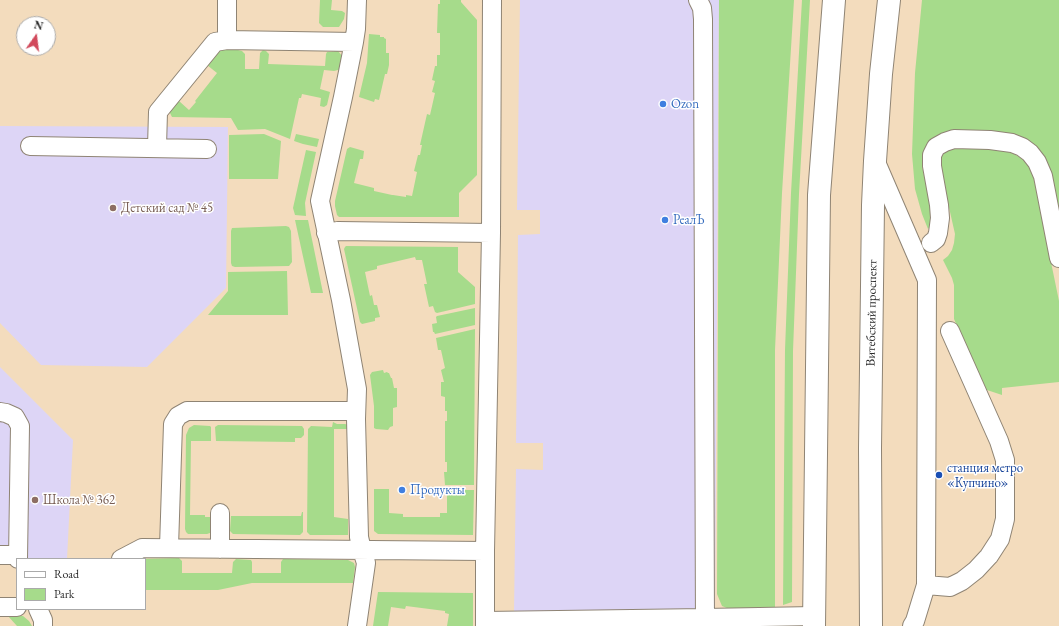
<!DOCTYPE html>
<html>
<head>
<meta charset="utf-8">
<style>
	body { margin:0 }
	#map { position:relative; width:1059px; height:626px; overflow:hidden; background:#f3dcbd; font-family:"EB Garamond",serif }
	canvas { display:block }
	.legend { position:absolute; left:16px; top:558px; width:130px; height:52px; box-sizing:border-box; background:#fff; border:1px solid #aaa; margin:0; padding:5px 7px; list-style:none; font-size:12px; color:#2b2b2b }
	.legend li { display:flex; align-items:center; gap:8px; height:20px }
	.legend b { width:20px; border:1px solid #aaa }
	.north { position:absolute; left:16px; top:16px; width:40px; height:40px; box-sizing:border-box; background:#fff; border:1px solid #aaa; border-radius:50%; rotate:14deg; font-size:11px; font-weight:700; line-height:16px; text-align:center; color:#2b2b2b }
	.north::after { content:''; display:block; margin:auto; width:14px; height:18px; background:#d1495b; clip-path:polygon(50% 0,100% 100%,50% 72%,0 100%) }
</style>
</head>
<body>
<div id="map">
<canvas width="1059" height="626"></canvas>
<ul class="legend">
<li><b style="height:5px;background:#fff"></b>Road</li>
<li><b style="height:11px;background:#a6db8b"></b>Park</li>
</ul>
<div class="north">N</div>
</div>
<script>
const g = document.querySelector('canvas').getContext('2d');
g.lineJoin = 'round';
function fillPath(path, color) { g.fillStyle = color; g.fill(path, 'evenodd'); }
const shape = rows => new Path2D(rows.map(r => 'M' + r).join(''));
function trace(path, color, width, dash) { g.strokeStyle = color; g.lineWidth = width; g.lineCap = dash ? 'butt' : 'round'; g.setLineDash(dash || []); g.stroke(path); }
function drawText(font, color, halo, rows, align = 'center') {
  g.font = font + ' "EB Garamond",serif'; g.lineWidth = 3; g.setLineDash([]); g.textBaseline = 'middle'; g.strokeStyle = halo; g.fillStyle = color; for (const [text, x, y, turn = 0] of rows) {
    g.save(); g.translate(x, y); g.rotate((+turn || 0) * Math.PI / 180); g.textAlign = isNaN(turn) ? turn : align; if (halo) g.strokeText(text, 0, 0); g.fillText(text, 0, 0); g.restore();
  }
}
const built = shape([
	[520,0,719,0,715,609,514,612,516,469,543,470,543,443,516,443,518,235,540,234,540,210,517,210],
	[0,126,228,127,226,288,147,367,41,365,0,323],
	[0,367,73,440,67,559,17,559,0,561]
]);
const green = shape([
	[320,0,332,0,331,10,342,11,345,13,344,19,339,27,323,27,319,23],
	[440,0,461,0,461,2,477,20,477,175,459,193,459,217,339,217,337,215,335,206,335,201,347,149,350,147,364,151,363,159,360,159,354,183,374,188,374,191,392,195,393,195,406,197,406,195,412,196,417,172,414,171,418,155,420,155,422,145,420,145,427,114,430,115,435,93,432,92,435,81,432,80,435,66,437,66,437,55,440,55,440,33,437,33,438,4,440,4],
	[719,0,794,0,782,193,775,350,775,609,734,611,722,606,717,594],
	[802,0,810,0,799,194,793,351,792,602,783,605,785,350,791,193],
	[922,0,1059,0,1059,214,1048,163,1032,144,950,132,936,137,925,150,922,166,932,211,933,222,928,229,922,214,915,189,912,154,915,73],
	[369,34,380,35,380,37,384,37,384,38,386,39,386,53,389,53,389,65,387,74,385,74,379,100,375,99,374,102,359,97,367,63],
	[217,50,238,50,242,51,245,54,245,69,259,69,260,53,263,50,266,51,269,54,268,64,325,66,326,54,327,52,338,51,343,57,340,69,338,70,334,71,324,70,320,89,330,92,327,105,324,107,320,106,321,98,302,94,301,98,299,98,290,139,265,129,238,130,231,118,172,117,169,111,177,100,179,101,189,110,196,102,195,101,217,73,207,65],
	[264,134,281,141,278,179,229,179,229,135],
	[296,134,319,139,317,147,303,144,294,141],
	[963,147,1003,150,1014,154,1026,161,1033,175,1059,301,1059,382,1002,388,1002,395,984,389,954,319,954,285,952,278,943,260,948,256,952,250,954,243,955,234,948,203,940,163,941,158,943,154,951,149],
	[306,150,316,152,305,203,306,216,295,215,293,208],
	[295,220,308,220,323,293,311,293],
	[286,226,289,227,291,231,292,262,289,266,235,267,232,266,231,263,231,231,232,228],
	[346,246,458,247,458,272,475,287,475,304,437,313,435,312,433,306,429,307,424,284,427,284,422,260,416,260,415,257,377,266,377,269,365,272,370,296,372,295,374,305,377,305,380,317,375,318,375,321,362,324,360,322,344,249,345,247],
	[287,271,288,315,208,315,228,291,228,272],
	[475,308,475,325,435,334,434,332,433,332,432,324,437,323,436,317,437,316],
	[475,329,474,485,445,485,444,472,447,472,447,462,445,462,445,421,447,421,447,411,445,411,445,397,441,396,441,382,444,382,441,370,445,368,441,350,438,350,436,338],
	[383,370,384,373,387,372,388,373,389,373,391,378,392,378,394,388,397,388,397,407,393,408,393,426,390,427,388,430,376,429,374,428,374,406,370,375,372,372],
	[333,422,337,424,345,424,348,425,347,429,334,429,334,517,348,519,348,535,310,535,307,532,308,429,311,426,332,427],
	[194,425,210,426,211,427,211,441,191,441,190,515,205,515,205,517,211,517,210,531,210,533,207,534,188,534,186,532,185,529,186,435,189,428],
	[218,425,302,426,304,429,304,435,301,438,295,438,295,442,216,441,215,427],
	[374,489,389,489,389,513,403,514,403,517,440,517,440,513,447,513,447,490,474,490,473,535,378,534,374,531],
	[302,512,303,512,303,532,300,535,233,534,230,531,231,516,301,516],
	[179,558,182,561,182,573,232,573,233,562,236,559,251,560,252,562,252,573,281,573,281,562,283,559,348,560,354,563,355,567,353,583,252,583,218,590,145,590,145,559,140,559],
	[378,592,473,593,473,626,447,626,449,614,445,613,445,611,406,606,405,609,391,607,388,626,373,626],
	[8,616,23,616,29,621,32,626,17,626]
]);
const minor = shape([
	[227,0,227,40,354,42],
	[357,0,356,29,354,42,343,97,320,201,341,300,357,389,356,419,359,537,362,550,366,563,357,626],
	[698,0,702,8,703,19,705,626],
	[30,146,207,149],
	[157,147,158,112,215,42,227,40],
	[876,162,927,280,926,585,915,621,912,626],
	[326,233,338,231,491,233],
	[931,243,936,239,938,233,940,218,939,205,932,166,932,155,936,147,945,142,954,139,990,140,1012,143,1022,147,1030,153,1037,162,1043,176,1059,258],
	[0,412,6,413,15,417,20,426,18,559],
	[169,547,173,424,178,416,187,411,356,411],
	[220,549,220,513],
	[485,551,491,233,492,0],
	[0,555,18,555],
	[121,559,142,548,485,551,485,626],
	[926,585,950,587,962,581,976,570,989,556,1000,539,1005,519,1005,460,999,441,950,331],
	[0,607,17,607],
	[38,609,43,620,43,626],
	[485,621,705,618,814,616]
]);
const major = shape([
	[814,626,819,195,834,0],
	[871,626,870,448,873,205,875,161,881,74,889,0]
]);
const markers = [
	[663,104,4,"#3f7fe0"],
	[113,208,4,"#8d6e63"],
	[665,220,4,"#3f7fe0"],
	[939,475,4,"#1a4fb4"],
	[402,490,4,"#3f7fe0"],
	[35,500,4,"#8d6e63"]
];
const shopNames = [
	["Ozon",671,104],
	["РеалЪ",673,220],
	["Продукты",410,490]
];
const educationNames = [
	["Детский сад № 45",121,208],
	["Школа № 362",43,500]
];
const streetNames = [
	["Витебский проспект",872,313,-89]
];
const transitNames = [
	["станция метро",947,468],
	["«Купчино»",947,483]
];
fillPath(built, '#ddd5f6');
fillPath(green, '#a6db8b');
trace(minor, '#8f8474', 20);
trace(major, '#8f8474', 24);
trace(minor, '#fff', 18);
trace(major, '#fff', 22);
for (const [x, y, r, color] of markers) { const dot = new Path2D(); dot.arc(x, y, r, 0, 2 * Math.PI); g.fillStyle = color; g.fill(dot); trace(dot, '#fff', 1.5); }
drawText('13px', '#366cbe', '#fff', shopNames, 'left');
drawText('13px', '#785e54', '#fff', educationNames, 'left');
drawText('13px', '#2b2b2b', '#fff', streetNames);
drawText('13px', '#164399', '#fff', transitNames, 'left');
</script>
</body>
</html>
